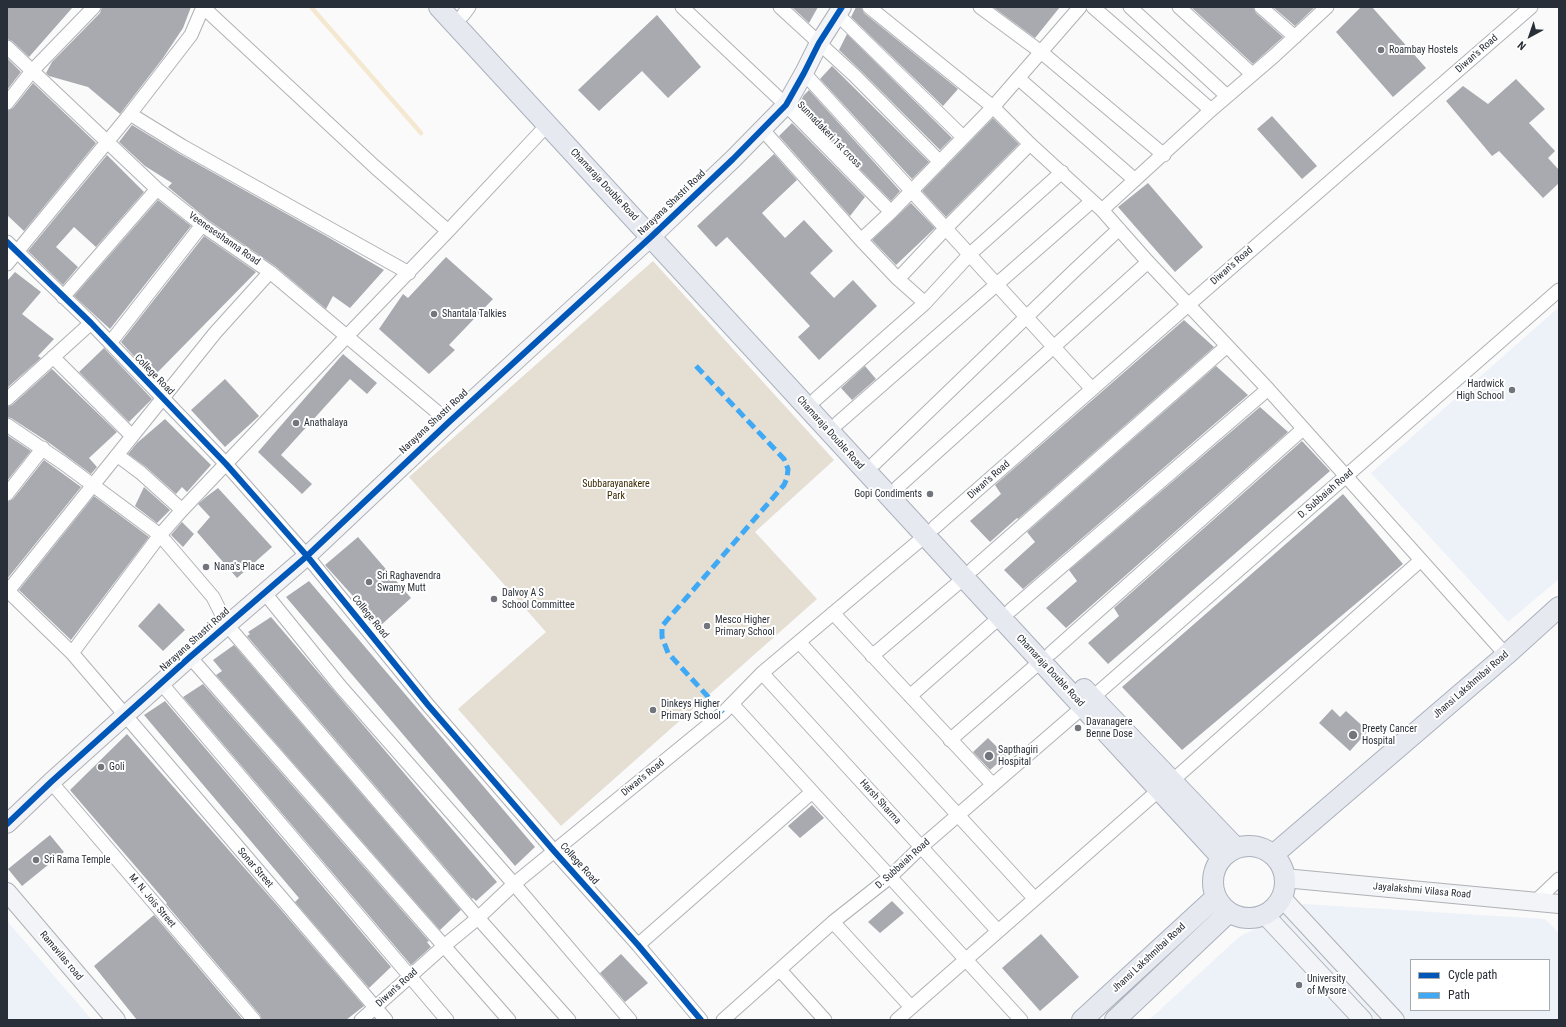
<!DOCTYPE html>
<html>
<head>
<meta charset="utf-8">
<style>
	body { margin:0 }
	#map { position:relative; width:1566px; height:1027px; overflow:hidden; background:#fafafa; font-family:"Roboto Condensed",sans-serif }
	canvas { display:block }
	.frame { position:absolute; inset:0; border:8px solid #292f38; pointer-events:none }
	.legend { position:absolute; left:1410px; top:959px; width:140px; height:52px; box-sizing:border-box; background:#fff; border:1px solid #a9acaf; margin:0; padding:5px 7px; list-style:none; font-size:12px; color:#292f38 }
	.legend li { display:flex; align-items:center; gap:8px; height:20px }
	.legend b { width:20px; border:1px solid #a9acaf }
	.north { position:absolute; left:1510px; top:16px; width:40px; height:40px; -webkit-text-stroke:3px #fff; paint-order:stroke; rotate:220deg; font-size:11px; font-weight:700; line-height:16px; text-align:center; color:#292f38 }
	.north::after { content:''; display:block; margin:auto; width:14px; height:18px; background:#292f38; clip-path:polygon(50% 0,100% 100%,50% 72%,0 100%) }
</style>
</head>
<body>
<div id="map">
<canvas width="1566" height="1027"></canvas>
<div class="frame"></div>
<ul class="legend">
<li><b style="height:5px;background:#0057b8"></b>Cycle path</li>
<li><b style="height:5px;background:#3fa9f5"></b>Path</li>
</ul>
<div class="north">N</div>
</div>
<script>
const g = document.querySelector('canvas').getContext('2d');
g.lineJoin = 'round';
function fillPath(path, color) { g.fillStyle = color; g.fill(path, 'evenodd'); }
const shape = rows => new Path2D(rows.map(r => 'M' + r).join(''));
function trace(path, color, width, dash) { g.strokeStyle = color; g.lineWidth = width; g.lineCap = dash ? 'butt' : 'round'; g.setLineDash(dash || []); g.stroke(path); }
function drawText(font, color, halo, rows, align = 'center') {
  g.font = font + ' "Roboto Condensed",sans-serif'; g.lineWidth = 4; g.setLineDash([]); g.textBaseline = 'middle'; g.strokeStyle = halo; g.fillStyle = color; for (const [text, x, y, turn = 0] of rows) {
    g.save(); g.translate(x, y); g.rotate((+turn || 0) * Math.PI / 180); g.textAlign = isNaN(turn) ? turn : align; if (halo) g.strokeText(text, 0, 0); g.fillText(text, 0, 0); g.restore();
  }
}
const built = shape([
	[1559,307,1559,579,1508,622,1371,473],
	[1304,904,1545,919,1559,933,1559,1020,1149,1020,1239,937],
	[1411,960,1549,960,1549,1010,1411,1010],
	[7,921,92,1020,7,1020]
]);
const green = shape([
	[653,261,834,460,755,532,817,599,561,826,458,709,546,632,409,477]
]);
const stream = shape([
	[311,7,421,133]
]);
const building = shape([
	[7,7,73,7,29,57,12,41,7,39],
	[102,7,191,7,183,28,163,58,120,114,88,87,49,76,46,73,52,62,100,13],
	[792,7,818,7,809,23],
	[856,7,861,7,864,13,958,89,943,106,851,17],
	[993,7,1060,7,1035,38],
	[1191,7,1253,7,1256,13,1283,37,1253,64],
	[1273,7,1315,7,1295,26],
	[1361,7,1372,7,1426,68,1393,97,1336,32],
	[657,15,701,67,668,98,642,71,599,111,578,90],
	[847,34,952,138,940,150,860,70,839,50],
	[7,58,21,72,7,90],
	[832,66,929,162,912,179,820,79],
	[1516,79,1545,109,1529,123,1555,151,1548,158,1559,170,1559,183,1543,198,1499,151,1492,156,1446,101,1463,86,1488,104],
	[33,83,96,143,24,231,7,215,7,111,13,108],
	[809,90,900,191,891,201,798,106,804,95],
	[1272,116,1317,166,1302,179,1257,129],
	[993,118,1019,144,946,217,922,191],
	[792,123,865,197,850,216,779,136],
	[132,125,178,153,326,236,384,270,350,308,333,296,326,309,275,266,207,219,168,187,172,183,145,166,119,142],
	[774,154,797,180,762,213,785,238,804,220,833,251,810,273,834,298,853,280,877,306,819,360,798,337,810,326,727,237,716,247,697,226],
	[107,155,144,192,96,247,74,227,56,247,78,267,63,285,28,251],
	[1148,183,1203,247,1175,272,1118,207],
	[158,200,191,226,110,329,74,296],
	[911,203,935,228,896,265,872,240],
	[204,236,256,272,153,377,121,342],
	[446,257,493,299,449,345,455,350,429,374,379,329,403,294,408,298],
	[15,272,41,292,22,314,54,339,38,356,41,358,7,388,7,281],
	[1184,320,1214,347,1018,519,1017,518,990,542,970,521,1001,494,995,485],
	[104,348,152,399,129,422,79,372],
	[343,354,377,383,367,394,350,379,281,455,312,484,302,494,258,452],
	[865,366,876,379,852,400,841,388],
	[1216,366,1248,395,1023,589,1004,570,1035,542,1027,532],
	[52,369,117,432,89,458,97,467,91,474,48,442,11,418,7,417,7,407,12,405],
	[225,379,259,416,225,447,191,410],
	[1260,407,1288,432,1066,628,1046,608,1077,581,1069,570],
	[165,419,211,465,187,492,182,487,176,494,146,467,128,454,137,443],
	[7,435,31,451,7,481],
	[1302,441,1330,471,1108,664,1088,643,1119,616,1114,608],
	[44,460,81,487,7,579,7,502,13,499],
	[144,487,170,510,157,523,135,506],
	[218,488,272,547,237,578,197,532,210,517,198,504,206,497],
	[1343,494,1403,564,1182,750,1122,687],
	[94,496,149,537,71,640,19,590],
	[182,522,194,534,183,547,171,535],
	[358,537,411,598,380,626,325,565],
	[309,581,535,847,515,866,286,597],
	[159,603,185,630,163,651,138,626],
	[271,617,497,882,476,901,473,898,472,899,247,636,250,634,248,632],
	[234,645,461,910,440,930,216,675,222,671,213,660],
	[203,684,429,941,427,942,431,947,411,965,183,697],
	[165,701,391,967,369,988,295,902,299,898,144,715],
	[1332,709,1340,717,1346,711,1368,731,1350,751,1319,723],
	[127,734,276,904,364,1006,346,1020,262,1020,260,1015,166,904,167,903,70,790],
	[988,738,1006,756,990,770,973,752],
	[812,805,824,818,800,838,788,826],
	[50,835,64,852,22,886,8,869],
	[892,901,904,913,880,933,868,922],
	[154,915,243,1020,137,1020,94,966],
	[1041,934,1079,977,1040,1011,1002,968],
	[621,954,648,983,625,1002,600,973]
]);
const street = shape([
	[203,7,375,167,448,231],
	[682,7,786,105,891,212],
	[780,7,855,76,940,162],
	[869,7,993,107,1030,144,1102,210,1148,262,1268,389,1506,655],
	[980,7,1041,52,1164,155],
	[1093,7,1211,110],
	[1130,7,1227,96],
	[1179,7,1252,74],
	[1261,7,1295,37],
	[463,15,469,7],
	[838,15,963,137],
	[7,47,157,189,202,225,270,272,449,422],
	[804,73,1092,389],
	[1018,78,1135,180],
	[7,103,32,71,94,7],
	[130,114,182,146,409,273],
	[762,129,861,240,898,279,925,303],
	[1102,210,1211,110,1274,56,1327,7],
	[861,240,891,212,993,107,1080,7],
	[7,242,91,323,226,464,307,556,428,705,554,851,638,945,701,1020],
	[7,264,130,114,191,35,203,7],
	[898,279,946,228,1030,144],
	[63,297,157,189],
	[110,343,202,225],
	[53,357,132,436],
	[7,399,91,323],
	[816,399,925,303,970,254,1062,172],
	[838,423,1092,201],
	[7,425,63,463,160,535,213,597,227,625,478,918,569,1020],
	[117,455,141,473,182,510],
	[875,463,1074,271,1119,229],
	[898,487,1148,262],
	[7,494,43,448],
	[935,527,1188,305,1531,7],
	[973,569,1227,346],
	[7,590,72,653,386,1020],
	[8,591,215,333,270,272],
	[264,592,340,686,514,884,630,1020],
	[1011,610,1268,389],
	[833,613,993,785],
	[799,642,1035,899],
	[72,653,160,535,182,510,347,336,448,231,548,124],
	[1051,653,1303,429],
	[872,656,964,578],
	[190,657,509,1020],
	[762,673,998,931],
	[161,683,447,1020],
	[910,696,1000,617],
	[1092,698,1559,290],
	[732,704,1021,1020],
	[950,740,1041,661],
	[1172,781,1421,560],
	[51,782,254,1020],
	[1536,901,1559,879],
	[833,922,911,1007],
	[638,945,812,792],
	[780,970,825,1020],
	[361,1020,444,946,478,918,514,884,723,713,762,673,925,536],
	[723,1020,833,922,890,877,921,847,1083,707],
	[897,1020,1159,790]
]);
const secondary = shape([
	[7,824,51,782,190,657,307,556,449,422,652,236,733,159,786,105,804,73,819,43,842,7],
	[1284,878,1559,904],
	[7,892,116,1020],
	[1281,897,1395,1020],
	[1264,914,1363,1020]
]);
const primary = shape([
	[439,7,1222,858],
	[1084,689,1236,848],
	'1213 882a36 36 0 1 1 72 0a36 36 0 1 1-72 0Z',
	[1273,855,1506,655,1559,607],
	[1082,1020,1216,897],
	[1115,1020,1229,912]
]);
const quiet = shape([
	[696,366,784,459,788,469,787,478,784,485,662,626,662,637,668,653,723,713]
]);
const cycleway = shape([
	[7,242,91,323,226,464,307,556,428,705,554,851,638,945,701,1020],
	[7,824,51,782,190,657,307,556,449,422,652,236,733,159,786,105,804,73,819,43,842,7]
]);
const markers = [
	[1381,50,4,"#72767c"],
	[434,314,4,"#72767c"],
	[1512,390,4,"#72767c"],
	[296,423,4,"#72767c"],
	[930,494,4,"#72767c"],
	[206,567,4,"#72767c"],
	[369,582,4,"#72767c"],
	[494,599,4,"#72767c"],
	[707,626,4,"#72767c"],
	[653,710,4,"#72767c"],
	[1078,728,4,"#72767c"],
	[1353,735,5,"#72767c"],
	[989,756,5,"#72767c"],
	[101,767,4,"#72767c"],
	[36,860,4,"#72767c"],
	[1299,985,4,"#72767c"]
];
const poiNames = [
	["Roambay Hostels",1389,50],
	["Shantala Talkies",442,314],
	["Hardwick",1504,384,"right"],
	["High School",1504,396,"right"],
	["Anathalaya",304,423],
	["Gopi Condiments",922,494,"right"],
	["Nana's Place",214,567],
	["Sri Raghavendra",377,576],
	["Swamy Mutt",377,588],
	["Dalvoy A S",502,593],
	["School Committee",502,605],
	["Mesco Higher",715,620],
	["Primary School",715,632],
	["Dinkeys Higher",661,704],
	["Primary School",661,716],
	["Davanagere",1086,722],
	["Benne Dose",1086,734],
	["Preety Cancer",1362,729],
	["Hospital",1362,741],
	["Sapthagiri",998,750],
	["Hospital",998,762],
	["Goli",109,767],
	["Sri Rama Temple",44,860],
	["University",1307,979],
	["of Mysore",1307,991]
];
const streetNames = [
	["Diwan's Road",1477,54,-41],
	["Sunnadakeri 1st cross",829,135,46],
	["Chamaraja Double Road",604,185,47],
	["Narayana Shastri Road",672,203,-44],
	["Veeneseshanna Road",224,239,35],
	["Diwan's Road",1232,266,-41],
	["College Road",154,375,46],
	["Narayana Shastri Road",434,422,-43],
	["Chamaraja Double Road",830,433,48],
	["Diwan's Road",989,480,-41],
	["D. Subbaiah Road",1326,494,-41],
	["College Road",370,617,51],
	["Narayana Shastri Road",195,640,-42],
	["Chamaraja Double Road",1050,671,47],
	["Jhansi Lakshmibai Road",1471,685,-41],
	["Diwan's Road",643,778,-39],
	["Harsh Sharma",880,802,48],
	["College Road",579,864,48],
	["D. Subbaiah Road",903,864,-42],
	["Sonar Street",255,868,49],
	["Jayalakshmi Vilasa Road",1422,891,5],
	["M. N. Jois Street",152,901,50],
	["Ramavilas road",61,956,50],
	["Jhansi Lakshmibai Road",1149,958,-43],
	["Diwan's Road",397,988,-42]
];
const parkNames = [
	["Subbarayanakere",616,484],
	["Park",616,496]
];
fillPath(built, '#edf1f8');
fillPath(green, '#e4ded3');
trace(stream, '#f4e8d1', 4.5);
fillPath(building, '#a8aaaf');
trace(street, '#afb1b5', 15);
trace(secondary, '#afb1b5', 20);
trace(primary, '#aab1bc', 22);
trace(street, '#fefefe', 13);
trace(secondary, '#f2f4f7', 18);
trace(primary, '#e6eaf0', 20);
trace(quiet, '#3fa9f5', 5, [10, 5]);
trace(cycleway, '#0057b8', 6);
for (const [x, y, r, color] of markers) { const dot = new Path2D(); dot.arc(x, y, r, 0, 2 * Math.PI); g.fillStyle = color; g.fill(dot); trace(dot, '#fff', 1.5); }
drawText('10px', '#292f38', '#fff', poiNames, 'left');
drawText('10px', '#292f38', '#fff', streetNames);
drawText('10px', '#392800', '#fff', parkNames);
</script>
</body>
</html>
